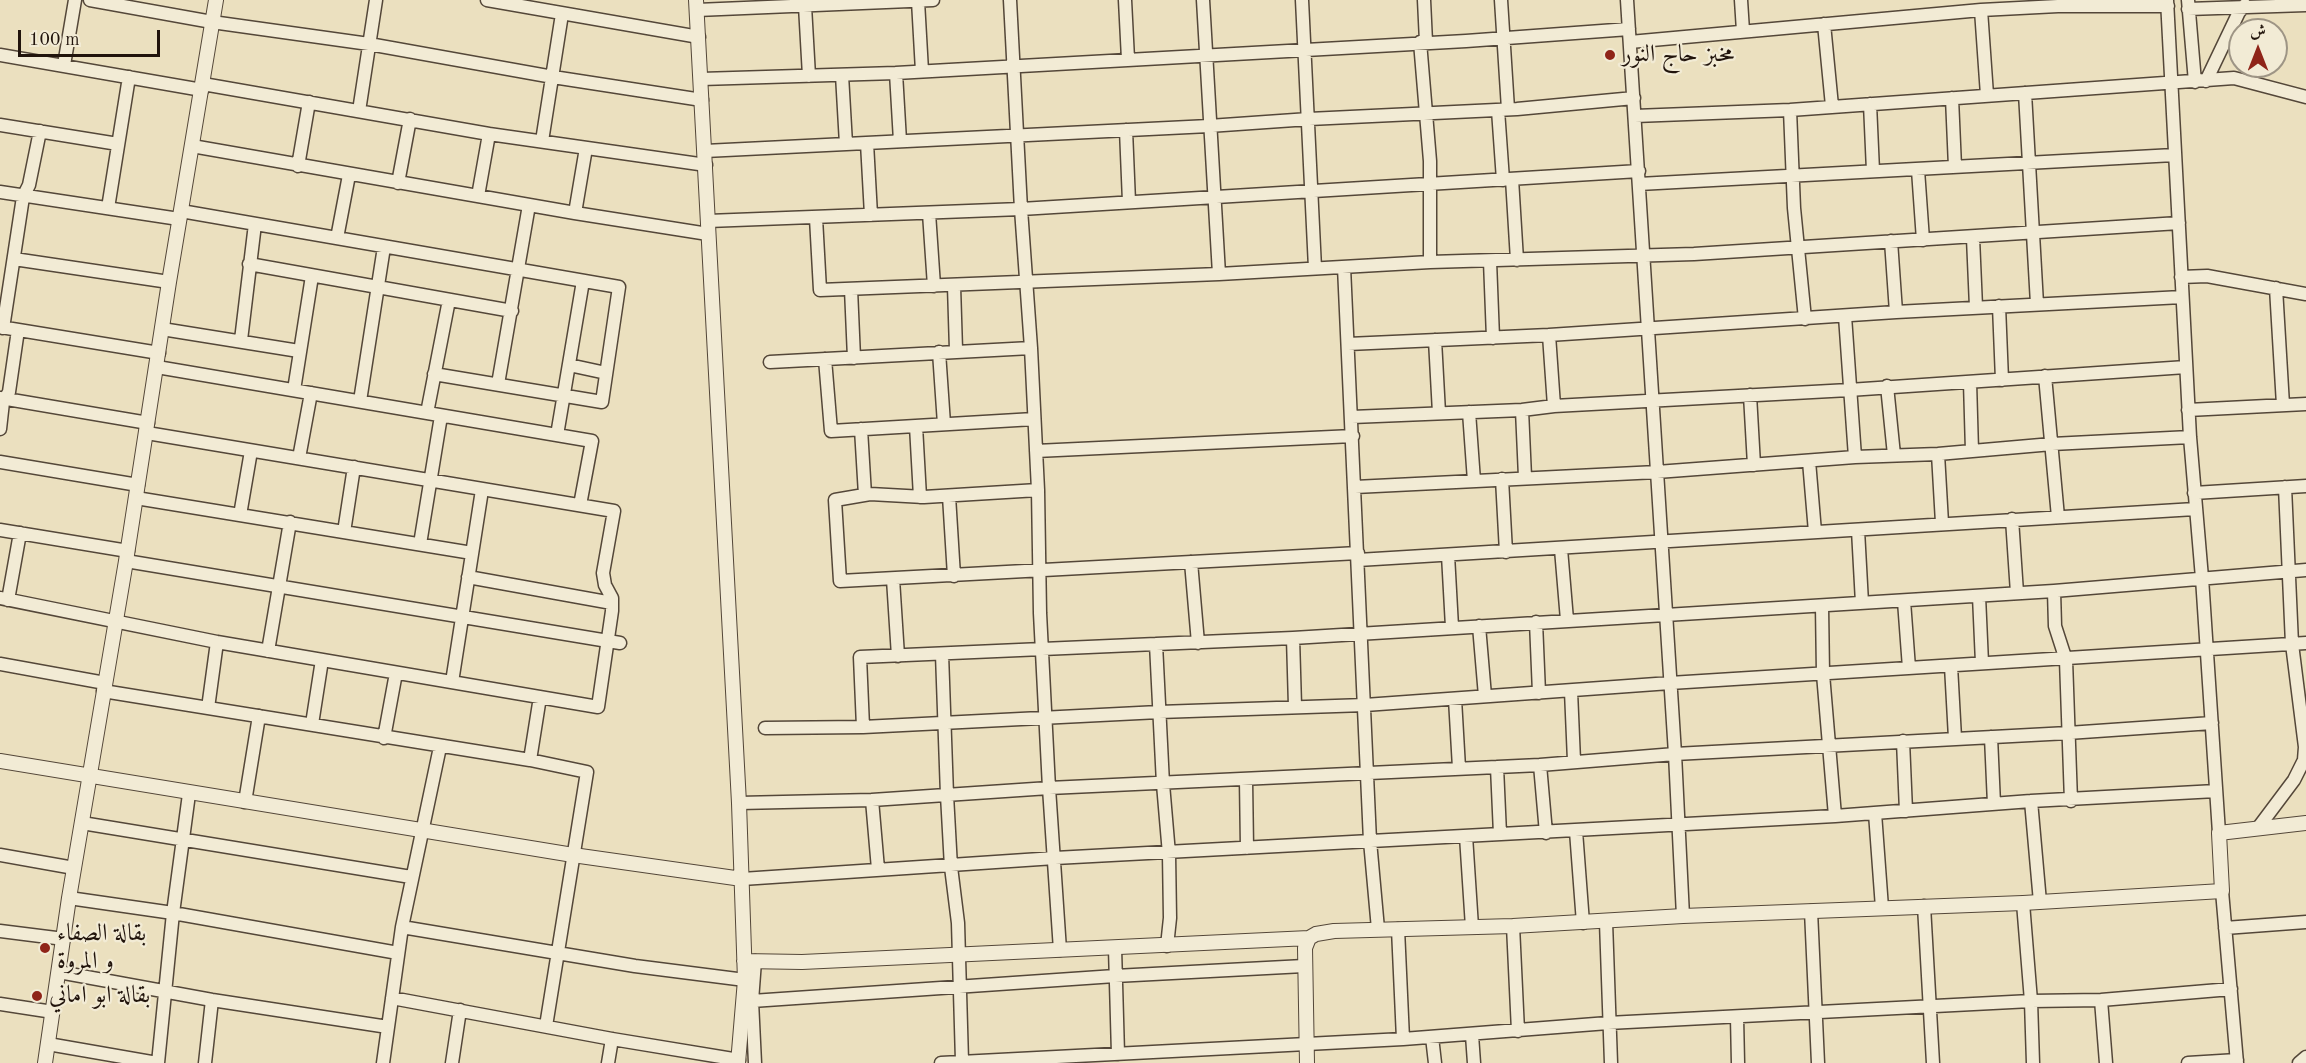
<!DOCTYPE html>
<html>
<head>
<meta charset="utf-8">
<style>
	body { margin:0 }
	#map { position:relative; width:2306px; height:1063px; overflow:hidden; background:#ebe0bf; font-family:"Old Standard TT",Amiri,serif }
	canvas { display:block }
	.north { position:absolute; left:2228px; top:18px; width:60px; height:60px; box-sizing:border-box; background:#f2ebd5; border:2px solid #9e9585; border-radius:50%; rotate:0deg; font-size:16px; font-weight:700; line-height:24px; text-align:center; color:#21140c }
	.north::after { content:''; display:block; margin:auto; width:21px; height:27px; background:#8f2418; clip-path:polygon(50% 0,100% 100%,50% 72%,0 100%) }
	.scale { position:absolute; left:18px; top:30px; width:142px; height:27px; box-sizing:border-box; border:3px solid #21140c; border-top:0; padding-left:8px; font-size:18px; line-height:21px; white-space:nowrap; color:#21140c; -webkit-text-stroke:4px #f2ebd5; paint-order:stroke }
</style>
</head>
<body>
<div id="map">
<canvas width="2306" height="1063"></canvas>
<div class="north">ش</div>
<div class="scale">100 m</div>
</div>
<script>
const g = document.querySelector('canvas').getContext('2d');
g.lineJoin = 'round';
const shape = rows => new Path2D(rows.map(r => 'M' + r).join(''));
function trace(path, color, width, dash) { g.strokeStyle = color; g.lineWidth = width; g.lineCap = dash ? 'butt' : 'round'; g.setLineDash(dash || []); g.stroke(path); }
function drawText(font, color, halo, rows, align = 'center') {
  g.font = font + ' "Old Standard TT",Amiri,serif'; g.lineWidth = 4.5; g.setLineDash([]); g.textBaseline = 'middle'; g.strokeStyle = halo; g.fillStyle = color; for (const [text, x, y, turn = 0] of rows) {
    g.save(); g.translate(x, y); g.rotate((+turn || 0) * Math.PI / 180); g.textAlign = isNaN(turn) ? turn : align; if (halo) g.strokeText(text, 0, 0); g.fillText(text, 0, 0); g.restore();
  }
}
const minor = shape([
	[90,0,212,22,369,44,553,77,702,100],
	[487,0,699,37],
	[1010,0,1021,209,1031,348,1038,490,1040,613,1049,788,1060,950],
	[1125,0,1128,59],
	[1203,0,1219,274],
	[1302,0,1315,268],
	[1424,0,1426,42],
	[1501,0,1508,109],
	[1627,0,1675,754,1683,916],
	[1741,0,1743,31],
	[2167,0,2190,437,2202,578,2219,833],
	[2188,0,2195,82],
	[918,1,922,71],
	[805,6,809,76],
	[2188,9,2306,5],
	[697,10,933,0],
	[1981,10,1987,95],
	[1824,24,1832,106],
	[1420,42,1430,161,1430,262],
	[1630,42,1981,10,2058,6,2168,6],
	[0,55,202,90],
	[64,65,75,0],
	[896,73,900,141],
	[842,75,846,144],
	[701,79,896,73,1466,41,1629,29],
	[2206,81,2239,12,2245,5],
	[203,84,489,134,706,165],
	[2025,93,2037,304],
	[1952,98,1955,167],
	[1870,104,1873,171],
	[1498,110,1503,180],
	[1790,110,1794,208,1805,319],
	[359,111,376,0],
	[1635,116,1790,110,2234,78,2306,97],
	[0,125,118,144],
	[1126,130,1129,202],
	[542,141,562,14],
	[867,143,871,215],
	[192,146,575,213,708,234],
	[705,151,1209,126,1309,119,1517,109,1634,98],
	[298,166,309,102],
	[1918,170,1923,240],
	[1512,179,1517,260],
	[398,183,410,119],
	[1639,184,2174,155],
	[0,192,179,219],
	[478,196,489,134],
	[108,208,129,77],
	[181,211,619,287,602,402,434,374],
	[575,213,586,148],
	[929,213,934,286],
	[816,218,820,290,1219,274,1430,262,1694,254,2179,223],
	[708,221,1021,209,1639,171],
	[337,238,349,175],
	[1973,238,1976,307],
	[1891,241,1896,312],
	[14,259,169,282],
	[1490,261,1493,338],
	[249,264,512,311],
	[1344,267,1370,841,1378,929],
	[2181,277,2207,276,2306,294],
	[954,286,956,350],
	[2276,288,2283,405],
	[851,289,854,358],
	[1999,306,2002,380],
	[1845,316,1855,457],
	[0,327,159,353],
	[3,328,23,197,29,185,40,131],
	[162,329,299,351],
	[1549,335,1554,406],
	[241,340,255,224],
	[1435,340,1439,413],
	[1348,344,1549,335,1896,312,2182,297],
	[939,352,944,424],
	[825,359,831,431,1034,419],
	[770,362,1031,348],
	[569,365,606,373],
	[157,367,592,441,580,505],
	[2045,376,2058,517],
	[1970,382,1972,451],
	[498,384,529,205],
	[1887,386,1894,455],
	[294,390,312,276],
	[1750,395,1754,465],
	[0,398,148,423],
	[360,401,384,247],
	[1522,410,1525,477],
	[2188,410,2306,404],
	[1469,412,1474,481],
	[427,413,449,300],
	[1352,417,1522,410,1554,406,1849,390,2186,367],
	[916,426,920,497],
	[0,429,3,402,9,392,18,330],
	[861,429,865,495],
	[557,435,583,281],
	[1036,451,1353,436],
	[1938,454,1942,523],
	[299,458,311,393],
	[1809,461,1815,532],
	[0,462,138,485],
	[1502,479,1506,552],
	[1355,487,1657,472,1855,457,1938,454,2052,444,2190,437],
	[1038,490,924,497,870,494,835,500,840,581,1358,553],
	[2194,493,2306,486],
	[949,496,954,576],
	[136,498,472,553],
	[240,515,251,451],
	[2012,519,2017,593],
	[0,530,128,551],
	[1858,530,1862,603],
	[344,532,354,467],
	[420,544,441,416],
	[1561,549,1567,620],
	[1448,555,1452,627],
	[1358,560,2195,509],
	[126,561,620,643],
	[1191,562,1198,643],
	[468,577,612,603],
	[893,579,898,656],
	[2054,591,2055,626,2066,660,2071,801],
	[1979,596,1982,663],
	[0,598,217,642,598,707,612,611,612,598,605,585,603,573,614,511,147,433],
	[8,600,20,533],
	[1904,601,1909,668],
	[1822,606,1823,674,1835,816],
	[1536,622,1539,693],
	[1479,626,1485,696],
	[1293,638,1295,706],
	[1156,644,1163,784,1169,854,1170,918,1167,946],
	[268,651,290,522],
	[942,654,947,795,951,867,958,923,962,1061],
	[0,664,105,683],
	[1951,666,1955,738],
	[452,682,482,490],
	[103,691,530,760,587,772,546,1026],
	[1571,691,1574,761],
	[1455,699,1459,768],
	[208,708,217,642],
	[312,724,322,660],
	[863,727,860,657,1293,638,2054,591,2306,570],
	[765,728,863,727,1159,712,1365,705,1670,683,2306,643],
	[1991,737,1994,804],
	[384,738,396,673],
	[1903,741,1906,811],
	[530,760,540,697],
	[1540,765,1546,833],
	[1497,767,1500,834],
	[1246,780,1247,848],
	[872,800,878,869],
	[2031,801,2040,902],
	[245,802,259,716],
	[739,803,872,800,1049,788,1540,765,1675,754,2068,733,2212,723],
	[1875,813,1882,908],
	[82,823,411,877],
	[2258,828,2294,780,2304,760,2305,747,2292,644,2285,487],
	[1576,831,1583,923],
	[1466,836,1472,927],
	[0,855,74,868],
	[742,879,1055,858,1835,816,2031,801,2216,791],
	[2222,891,2237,1063],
	[69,898,173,913,398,953],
	[2023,903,2031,1001,2033,1063],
	[1924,906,1933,1063],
	[1811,911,1818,1063],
	[1606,922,1611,1063],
	[1513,926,1518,1031],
	[402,927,635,966,745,980],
	[2225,928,2306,922],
	[1398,929,1403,1039],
	[0,931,64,939],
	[1115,948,1118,1054],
	[755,961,752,1001,755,1063],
	[59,972,212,1000,388,1027],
	[392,998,612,1039,739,1060],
	[2101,1000,2106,1063],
	[752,1001,1115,976,1304,966],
	[0,1004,53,1012],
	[1737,1017,1738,1063],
	[1472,1035,1474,1063],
	[1432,1037,1435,1063],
	[48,1044,157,1063],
	[158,1063,173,913,189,794],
	[205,1063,212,1000],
	[383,1063,402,927,440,747],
	[452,1063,460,1010],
	[608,1063,612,1039],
	[941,1063,1403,1039,1608,1023,2031,1001,2101,1000,2231,989],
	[2188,1063,2237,1060],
	[2299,1063,2306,1057]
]);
const tertiary = shape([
	[696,0,739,803,745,980,738,1063],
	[0,761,573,855,742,879],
	[744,961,802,962,1309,938],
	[45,1063,69,898,126,561,169,282,216,0],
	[1307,1063,1305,948,1309,938,1316,934,1334,931,1513,926,1683,916,2023,903,2222,891,2219,833,2306,823]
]);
const markers = [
	[1610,55,6,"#8f2418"],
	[45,948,6,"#8f2418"],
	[37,996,6,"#8f2418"]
];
const poiNames = [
	["مخبز حاج النور",1622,55],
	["بقالة الصفاء",57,934],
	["و المروة",57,962],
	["بقالة ابو اماني",49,996]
];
trace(minor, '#544739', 15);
trace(tertiary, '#544739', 16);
trace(minor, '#f2ebd5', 12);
trace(tertiary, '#f2ebd5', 14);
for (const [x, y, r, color] of markers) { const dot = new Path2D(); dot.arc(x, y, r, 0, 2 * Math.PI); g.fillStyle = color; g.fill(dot); trace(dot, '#f2ebd5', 2); }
drawText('24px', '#21140c', '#f2ebd5', poiNames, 'left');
</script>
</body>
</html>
